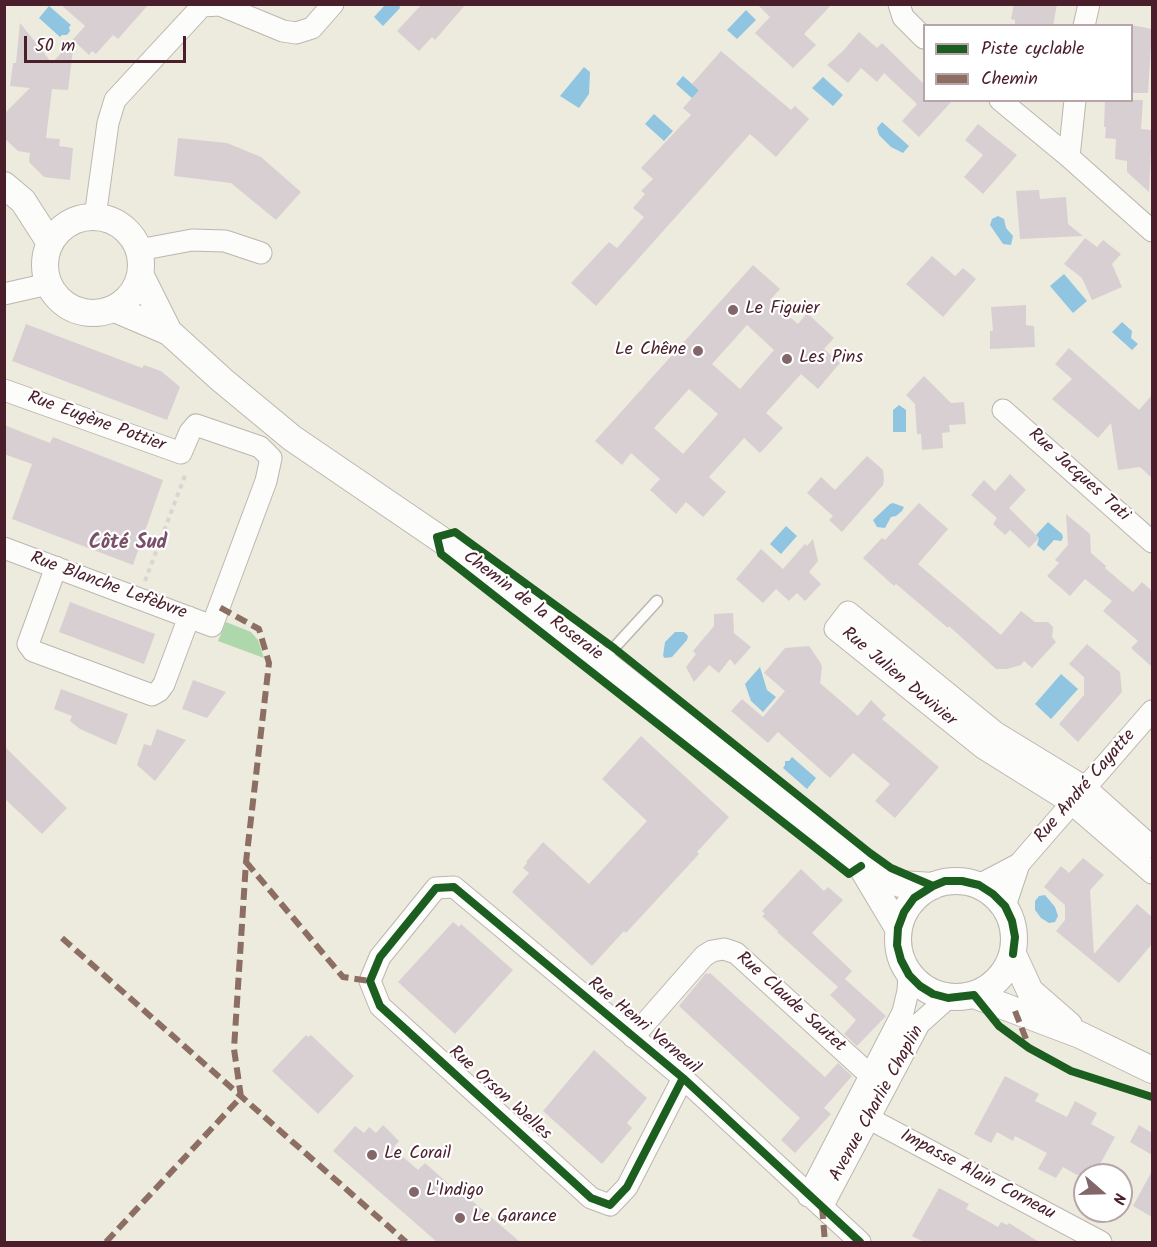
<!DOCTYPE html>
<html>
<head>
<meta charset="utf-8">
<style>
	body { margin:0 }
	#map { position:relative; width:1157px; height:1247px; overflow:hidden; background:#edeade; font-family:Kalam,sans-serif }
	canvas { display:block }
	.frame { position:absolute; inset:0; border:6px solid #4a1f2b; pointer-events:none }
	.legend { position:absolute; left:923px; top:24px; width:210px; height:78px; box-sizing:border-box; background:#fff; border:2px solid #b7a5aa; margin:0; padding:8px 10px; list-style:none; font-size:18px; color:#4a1f2b }
	.legend li { display:flex; align-items:center; gap:12px; height:30px }
	.legend b { width:30px; border:2px solid #b7a5aa }
	.north { position:absolute; left:1073px; top:1163px; width:60px; height:60px; box-sizing:border-box; background:#fff; border:2px solid #b7a5aa; border-radius:50%; rotate:110deg; font-size:16px; font-weight:700; line-height:24px; text-align:center; color:#4a1f2b }
	.north::after { content:''; display:block; margin:auto; width:21px; height:27px; background:#83666a; clip-path:polygon(50% 0,100% 100%,50% 72%,0 100%) }
	.scale { position:absolute; left:24px; top:36px; width:162px; height:27px; box-sizing:border-box; border:3px solid #4a1f2b; border-top:0; padding-left:8px; font-size:18px; line-height:21px; white-space:nowrap; color:#4a1f2b; -webkit-text-stroke:4px #fff; paint-order:stroke }
</style>
</head>
<body>
<div id="map">
<canvas width="1157" height="1247"></canvas>
<div class="frame"></div>
<ul class="legend">
<li><b style="height:8px;background:#1b5e20"></b>Piste cyclable</li>
<li><b style="height:8px;background:#8d6e63"></b>Chemin</li>
</ul>
<div class="north">N</div>
<div class="scale">50 m</div>
</div>
<script>
const g = document.querySelector('canvas').getContext('2d');
g.lineJoin = 'round';
function fillPath(path, color) { g.fillStyle = color; g.fill(path, 'evenodd'); }
const shape = rows => new Path2D(rows.map(r => 'M' + r).join(''));
function trace(path, color, width, dash) { g.strokeStyle = color; g.lineWidth = width; g.lineCap = dash ? 'butt' : 'round'; g.setLineDash(dash || []); g.stroke(path); }
function drawText(font, color, halo, rows, align = 'center') {
  g.font = font + ' Kalam,sans-serif'; g.lineWidth = 4.5; g.setLineDash([]); g.textBaseline = 'middle'; g.strokeStyle = halo; g.fillStyle = color; for (const [text, x, y, turn = 0] of rows) {
    g.save(); g.translate(x, y); g.rotate((+turn || 0) * Math.PI / 180); g.textAlign = isNaN(turn) ? turn : align; if (halo) g.strokeText(text, 0, 0); g.fillText(text, 0, 0); g.restore();
  }
}
const green = shape([
	[226,622,251,632,258,640,264,658,218,641]
]);
const water = shape([
	[386,4,399,5,400,8,383,26,374,17],
	[49,6,71,25,69,27,70,31,67,35,62,35,60,37,39,18],
	[746,10,756,20,737,39,727,30],
	[584,67,590,72,589,94,579,108,560,96],
	[683,76,709,99,702,107,676,84],
	[823,77,843,95,833,106,812,88],
	[654,114,673,131,664,141,645,124],
	[882,122,909,146,903,153,891,147,879,135,877,128],
	[998,216,1004,219,1006,228,1013,236,1011,245,1003,244,990,225,992,219],
	[1064,274,1087,301,1073,313,1050,286],
	[1122,322,1132,331,1131,338,1138,344,1132,350,1112,332],
	[899,405,906,410,906,432,893,432,893,410],
	[893,503,904,507,902,511,896,516,891,517,885,528,877,527,873,520,890,504],
	[1048,522,1062,534,1063,538,1061,541,1054,540,1044,551,1037,545,1039,538,1036,535],
	[786,526,797,536,781,554,770,544],
	[675,632,684,632,688,636,687,640,672,657,665,658,663,656,665,642],
	[760,667,767,690,776,697,763,712,751,701,745,684],
	[1061,674,1078,689,1051,719,1035,704],
	[792,757,816,778,807,789,783,768,785,765,785,761,789,761],
	[1045,895,1055,907,1058,916,1055,922,1049,923,1041,918,1035,910,1035,901,1039,896]
]);
const building = shape([
	[60,4,149,4,118,39,113,35,96,54,92,51,89,55,74,41,68,90,52,89,46,138,60,139,59,146,73,148,70,180,44,177,29,162,30,153,18,151,4,138,4,114,30,88,10,86,13,63,16,63,20,23,52,63,85,26],
	[422,4,466,4,435,40,432,37,419,51,397,31],
	[757,4,832,4,804,34,816,45,793,68,755,33,770,17],
	[1014,4,1057,4,1053,26,1015,26,1015,20,1011,19],
	[1131,25,1152,29,1148,93,1131,93],
	[859,32,877,48,882,43,924,84,924,100,953,100,919,137,902,121,917,104,884,73,877,82,861,68,848,83,827,65,844,50],
	[721,51,791,110,795,106,809,119,776,157,750,134,596,306,571,283,609,242,617,248,644,217,633,208,645,194,641,191,653,179,641,168,691,115,683,108,699,90,692,84],
	[1105,100,1143,100,1141,129,1152,130,1149,192,1127,172,1127,161,1115,159,1116,139,1105,138,1106,127,1104,127],
	[978,124,1017,155,983,194,964,177,983,155,965,140],
	[178,138,227,143,261,157,301,192,276,220,231,183,174,176],
	[1039,190,1040,199,1066,197,1068,224,1083,236,1020,239,1016,191],
	[1085,238,1097,247,1103,240,1121,254,1112,264,1122,287,1092,300,1082,278,1064,264],
	[932,256,955,276,963,268,976,279,943,317,906,284],
	[753,265,780,289,770,300,798,324,807,313,834,338,824,349,840,363,818,389,801,374,791,385,766,413,783,428,760,453,744,438,709,477,726,492,703,517,686,502,676,514,650,490,660,479,631,453,622,465,595,441],
	[747,325,774,350,740,389,712,364],
	[689,389,718,414,683,454,654,428],
	[1026,305,1026,325,1034,326,1035,347,990,349,990,331,993,331,991,307],
	[26,324,142,368,144,365,161,371,180,387,167,420,12,361],
	[1069,348,1139,410,1152,395,1152,478,1140,467,1118,470,1111,423,1098,438,1052,399,1072,379,1055,364],
	[924,376,951,403,964,402,966,424,949,425,950,432,942,433,943,448,922,450,921,434,917,434,915,404,906,395],
	[4,425,50,443,53,437,163,480,133,565,12,519,32,464,4,454],
	[867,456,883,470,884,480,883,485,842,532,829,520,833,516,807,493,821,477,835,490],
	[1010,474,1026,490,1009,508,1039,538,1029,548,1010,530,1005,535,993,524,997,518,971,495,984,480,995,491],
	[919,503,948,529,918,564,1001,635,1021,611,1035,622,1048,622,1053,627,1052,637,1056,642,1032,668,1024,661,1021,665,1007,669,996,669,949,626,948,628,896,584,894,586,863,558,882,538,885,540],
	[1066,514,1090,534,1091,553,1106,566,1105,568,1133,592,1142,582,1152,591,1152,667,1131,648,1138,641,1103,611,1112,601,1085,579,1070,596,1047,576,1059,563,1055,560,1068,545],
	[813,539,818,561,809,572,821,584,805,601,797,593,789,601,776,589,763,603,736,579,761,549,783,569,805,544,807,546],
	[70,602,155,634,144,664,59,632],
	[733,613,734,633,751,647,735,665,730,659,719,673,709,665,694,682,686,667,696,654,693,651,714,626,714,614],
	[1087,644,1120,672,1122,692,1078,742,1059,724,1084,695,1084,677,1069,664],
	[809,646,820,662,822,667,820,683,858,716,871,700,886,715,882,719,939,767,895,818,875,801,890,784,853,753,830,778,778,732,768,743,731,711,742,699,763,717,785,691,764,673,785,648],
	[193,680,226,692,207,718,182,709],
	[61,689,128,714,116,745,80,729,70,721,72,716,54,709],
	[157,729,186,740,155,781,137,765,144,744,151,746],
	[641,736,729,817,697,852,699,854,626,933,624,931,592,966,512,892,529,873,523,868,527,863,526,862,543,842,589,884,647,821,602,779],
	[4,746,67,808,42,834,4,798],
	[1083,858,1104,875,1090,890,1094,954,1137,904,1152,917,1152,944,1119,983,1056,931,1065,920,1065,905,1044,887,1061,866,1069,873],
	[801,869,824,891,828,887,843,900,812,933,852,971,843,981,845,979,886,1016,857,1046,844,1034,856,1020,830,995,838,987,777,932,778,931,762,916,765,914,762,911],
	[453,922,459,927,461,924,513,970,455,1034,398,982],
	[706,973,708,974,710,973,825,1077,838,1063,852,1076,824,1108,831,1114,795,1153,781,1140,800,1118,679,1006],
	[306,1035,308,1037,311,1035,354,1076,318,1114,272,1071],
	[594,1050,647,1098,627,1123,632,1128,602,1164,543,1111],
	[1005,1076,1039,1094,1035,1101,1067,1117,1075,1101,1097,1113,1091,1124,1115,1137,1094,1175,1077,1175,1063,1167,1056,1178,1038,1169,1047,1153,1015,1136,1013,1141,997,1132,991,1143,974,1134],
	[383,1125,399,1141,393,1148,418,1170,425,1163,460,1194,462,1192,520,1242,437,1242,333,1151,355,1126,364,1133,369,1127,376,1133],
	[1139,1125,1152,1133,1152,1155,1130,1142],
	[1152,1171,1152,1217,1133,1206],
	[939,1188,969,1204,966,1209,998,1227,1001,1222,1007,1225,1009,1223,1039,1242,924,1242,912,1236]
]);
const path = shape([
	[145,581,186,473]
]);
const service = shape([
	[603,660,657,601]
]);
const minor = shape([
	[899,4,903,17,924,38],
	[1084,26,1089,4],
	[1000,100,1069,157,1152,231],
	[1069,157,1075,100],
	[95,217,108,123,115,100,202,6,220,5,283,31,296,33,312,28,333,4],
	[139,250,192,240,225,241,261,253],
	[4,294,48,284],
	[4,390,181,453,190,432,196,425,260,447,271,458,266,481,212,626,4,548],
	[1003,410,1152,542],
	[56,567,28,644,33,651,152,695,159,691,164,684,189,617],
	[1152,847,1085,787,995,732,848,612,835,629,983,748,1071,803,1152,873],
	[979,885,1019,864],
	[1005,906,1019,864,1152,711],
	[633,1037,704,956,712,951,724,949,736,953,871,1076],
	[683,1078,627,1187,610,1205,591,1198,380,1006,370,981,380,957,436,888,454,887,683,1078,860,1242],
	[853,1110,1101,1242],
	[808,1196,903,1012,908,991,909,975],
	[822,1207,919,1024,948,998]
]);
const tertiary = shape([
	[4,185,23,201,50,243],
	'45 265a48 48 0 1 1 96 0a48 48 0 1 1-96 0Z',
	[141,276,169,332],
	[115,309,169,332,222,380,292,438,493,575,861,866,900,884,933,886],
	[861,866,898,928],
	'898 939a58 58 0 1 1 116 0a58 58 0 1 1-116 0Z',
	[1013,954,1030,991,1069,1025],
	[974,995,1080,1035,1152,1070]
]);
const quiet = shape([
	[246,862,343,977,370,981],
	[62,938,406,1242],
	[1015,1011,1028,1044],
	[822,1207,825,1242],
	[106,1242,241,1097,234,1049,246,862,269,663,259,629,219,607]
]);
const cycleway = shape([
	[861,866,849,874,441,554,437,537,455,532,614,648,870,853,891,868,933,886],
	[1013,954,1015,937,1012,921,1005,906,993,894,979,885,962,881,945,881,933,886,914,898,904,912,898,928,897,945,901,960,909,975,920,986,933,994,948,998,974,995,999,1026,1029,1048,1071,1071,1152,1097],
	[683,1078,627,1187,610,1205,591,1198,380,1006,370,981,380,957,436,888,454,887,683,1078,860,1242]
]);
const markers = [
	[733,310,6,"#83666a"],
	[698,351,6,"#83666a"],
	[787,359,6,"#83666a"],
	[372,1155,6,"#83666a"],
	[414,1192,6,"#83666a"],
	[460,1218,6,"#83666a"]
];
const poiNames = [
	["Le Figuier",745,310],
	["Le Chêne",686,351,"right"],
	["Les Pins",799,359],
	["Le Corail",384,1155],
	["L'Indigo",426,1192],
	["Le Garance",472,1218]
];
const streetNames = [
	["Rue Eugène Pottier",96,423,20],
	["Rue Jacques Tati",1078,476,42],
	["Rue Blanche Lefèbvre",108,587,20],
	["Chemin de la Roseraie",532,607,37],
	["Rue Julien Duvivier",898,678,40],
	["Rue André Cayatte",1086,787,-49],
	["Rue Claude Sautet",790,1003,42],
	["Rue Henri Verneuil",643,1027,40],
	["Rue Orson Welles",499,1094,42],
	["Avenue Charlie Chaplin",878,1104,-61],
	["Impasse Alain Corneau",977,1176,28]
];
const neighbourhoodNames = [
	["Côté Sud",128,545]
];
fillPath(green, '#afd7ac');
fillPath(water, '#8fc5e0');
fillPath(building, '#d8cfd2');
trace(service, '#bdb6b0', 13);
trace(minor, '#bdb6b0', 23);
trace(tertiary, '#bdb6b0', 28);
trace(path, '#d8d5d3', 4, [4.5, 4.5]);
trace(service, '#fcfcfa', 10);
trace(minor, '#fcfcfa', 21);
trace(tertiary, '#fcfcfa', 26);
trace(quiet, '#8d6e63', 6, [12, 6]);
trace(cycleway, '#1b5e20', 8);
for (const [x, y, r, color] of markers) { const dot = new Path2D(); dot.arc(x, y, r, 0, 2 * Math.PI); g.fillStyle = color; g.fill(dot); trace(dot, '#fff', 2); }
drawText('18px', '#4a1f2b', '#fff', poiNames, 'left');
drawText('18px', '#4a1f2b', '#fff', streetNames);
drawText('bold 20px', '#7a5068', '#fff', neighbourhoodNames);
</script>
</body>
</html>
